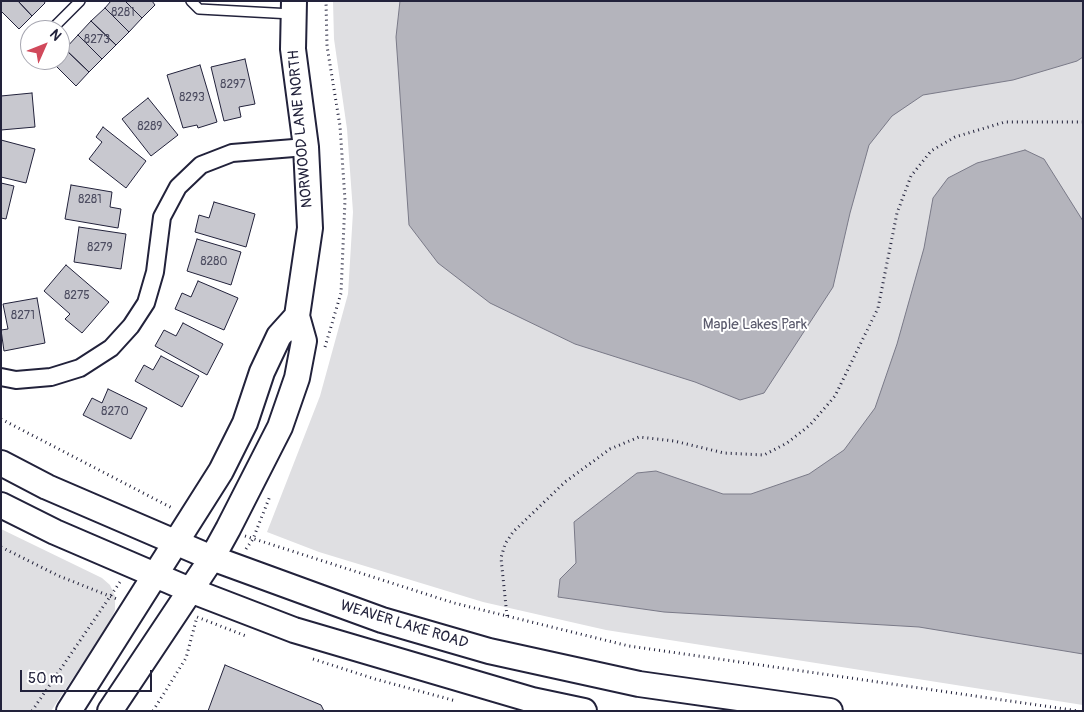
<!DOCTYPE html>
<html>
<head>
<meta charset="utf-8">
<style>
	body { margin:0 }
	#map { position:relative; width:1084px; height:712px; overflow:hidden; background:#fff; font-family:Pangolin,sans-serif }
	canvas { display:block }
	.frame { position:absolute; inset:0; border:2px solid #22223b; pointer-events:none }
	.north { position:absolute; left:20px; top:20px; width:50px; height:50px; box-sizing:border-box; background:#fff; border:1px solid #a7a7b1; border-radius:50%; rotate:46deg; font-size:14px; font-weight:700; line-height:20px; text-align:center; color:#22223b }
	.north::after { content:''; display:block; margin:auto; width:18px; height:22px; background:#d1495b; clip-path:polygon(50% 0,100% 100%,50% 72%,0 100%) }
	.scale { position:absolute; left:20px; top:670px; width:132px; height:22px; box-sizing:border-box; border:2px solid #22223b; border-top:0; padding-left:6px; font-size:15px; line-height:18px; white-space:nowrap; color:#22223b; -webkit-text-stroke:4px #fff; paint-order:stroke }
</style>
</head>
<body>
<div id="map">
<canvas width="1084" height="712"></canvas>
<div class="frame"></div>
<div class="north">N</div>
<div class="scale">50 m</div>
</div>
<script>
const g = document.querySelector('canvas').getContext('2d');
g.lineJoin = 'round';
function fillPath(path, color) { g.fillStyle = color; g.fill(path, 'evenodd'); }
const shape = rows => new Path2D(rows.map(r => 'M' + r).join(''));
function trace(path, color, width, dash) { g.strokeStyle = color; g.lineWidth = width; g.lineCap = dash ? 'butt' : 'round'; g.setLineDash(dash || []); g.stroke(path); }
function drawText(font, color, halo, rows, align = 'center') {
  g.font = font + ' Pangolin,sans-serif'; g.lineWidth = 4; g.setLineDash([]); g.textBaseline = 'middle'; g.strokeStyle = halo; g.fillStyle = color; for (const [text, x, y, turn = 0] of rows) {
    g.save(); g.translate(x, y); g.rotate((+turn || 0) * Math.PI / 180); g.textAlign = isNaN(turn) ? turn : align; if (halo) g.strokeText(text, 0, 0); g.fillText(text, 0, 0); g.restore();
  }
}
const green = shape([
	[333,1,1083,1,1083,705,606,630,483,602,319,552,267,532,320,396,348,294,353,212,347,129,334,39],
	[1,529,102,578,110,585,115,596,115,610,109,624,51,711,1,711]
]);
const water = shape([
	[400,1,1083,1,1083,57,1077,61,1013,80,923,95,892,116,869,145,850,213,833,287,764,393,740,400,695,382,575,344,490,303,438,263,409,225,396,37,400,1],
	[1025,150,1044,159,1083,221,1083,654,919,627,664,612,558,597,560,579,576,563,574,522,637,473,656,471,723,494,751,494,809,474,844,450,875,408,897,344,924,248,933,198,948,178,977,163,1025,150]
]);
const building = shape([
	[1,1,18,1,32,16,19,29,1,11,1,1],
	[18,1,44,1,45,3,32,16,18,1],
	[111,1,125,1,142,18,129,32,105,8,111,1],
	[125,1,152,1,155,5,142,18,125,1],
	[105,8,129,32,116,45,91,21,105,8],
	[91,21,116,45,102,59,78,35,91,21],
	[78,35,102,59,89,72,65,49,78,35],
	[65,49,89,72,76,86,52,62,60,60,60,53,65,49],
	[245,59,255,104,239,107,241,117,224,121,211,67,245,59],
	[200,65,217,122,198,128,197,125,183,128,167,75,200,65],
	[32,93,35,127,1,130,1,96,32,93],
	[148,98,178,135,151,156,122,119,148,98],
	[103,127,146,161,126,188,89,159,102,142,96,137,103,127],
	[1,140,35,149,26,183,1,177,1,140],
	[1,183,14,186,6,219,1,218,1,183],
	[71,185,112,192,110,207,121,209,118,228,65,219,71,185],
	[214,202,255,214,246,247,195,232,199,215,209,218,214,202],
	[79,227,126,234,121,269,74,262,79,227],
	[197,239,241,252,231,285,187,271,197,239],
	[66,265,109,302,82,333,65,319,70,314,44,291,66,265],
	[198,281,238,298,224,330,175,309,182,293,191,297,198,281],
	[37,298,45,343,4,351,1,330,8,329,3,304,37,298],
	[183,323,223,344,207,375,155,346,164,330,176,336,183,323],
	[161,356,199,376,182,407,135,381,144,365,153,370,161,356],
	[108,389,147,408,131,439,83,415,92,398,102,403,108,389],
	[225,665,321,705,324,711,208,711,225,665]
]);
const path = shape([
	[325,347,341,293,345,200,340,126,327,46,326,1],
	[1,419,174,509],
	[245,536,454,603,629,646,1079,711],
	[1,547,59,576,117,599],
	[246,549,253,539,270,496],
	[507,616,501,558,505,544,513,532,565,482,610,449,639,437,674,441,724,453,764,455,787,443,810,425,835,396,878,308,897,213,911,176,931,151,955,137,1005,122,1083,122],
	[313,659,375,679,456,701],
	[32,711,120,582],
	[153,711,186,658,197,617,246,636]
]);
const lane = shape([
	[191,1,199,9,292,14],
	[51,30,80,1]
]);
const street = shape([
	[1,377,16,380,51,377,80,368,111,348,131,326,146,303,155,272,162,217,178,187,201,165,232,153,306,147]
]);
const secondary = shape([
	[1,463,47,487,212,558,382,620,489,651,639,684,830,711],
	[1,505,55,532,190,590,294,630,532,700,584,711],
	[69,711,221,471,245,423,262,372,279,336,297,316],
	[110,711,212,558,228,529,280,427,297,378,304,341,297,316,310,228,306,147,293,49,294,1]
]);
const numberNames = [
	["8281",123,13],
	["8273",97,40],
	["8297",233,85],
	["8293",192,98],
	["8289",150,127],
	["8281",90,200],
	["8279",100,248],
	["8280",214,262],
	["8275",77,296],
	["8271",23,316],
	["8270",115,412]
];
const streetNames = [
	["NORWOOD LANE NORTH",301,129,-95],
	["WEAVER LAKE ROAD",404,625,17]
];
const parkNames = [
	["Maple Lakes Park",755,325]
];
fillPath(green, '#dfdfe2');
fillPath(water, '#b4b4bc');
trace(water, '#7a7a88', 1);
fillPath(building, '#c8c8cf');
trace(building, '#22223b', 1);
trace(lane, '#22223b', 12);
trace(street, '#22223b', 20);
trace(secondary, '#22223b', 28);
trace(path, '#22223b', 3, [1, 4]);
trace(lane, '#fff', 9);
trace(street, '#fff', 16);
trace(secondary, '#fff', 24);
drawText('12px', '#4c4c60', null, numberNames);
drawText('15px', '#22223b', '#fff', streetNames);
drawText('15px', '#5b5b6d', '#fff', parkNames);
</script>
</body>
</html>
